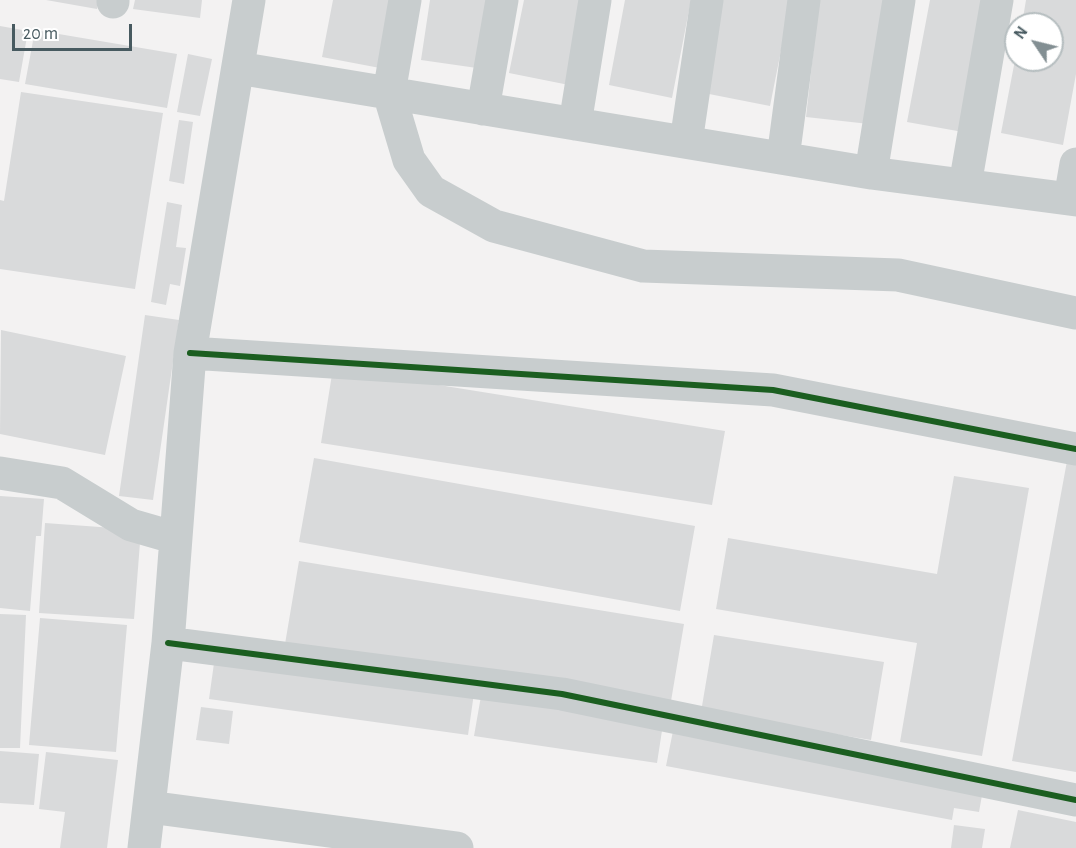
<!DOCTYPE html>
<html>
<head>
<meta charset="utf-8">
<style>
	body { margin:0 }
	#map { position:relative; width:1076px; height:848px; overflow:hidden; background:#f3f2f2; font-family:"Alegreya Sans",sans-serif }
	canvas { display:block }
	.north { position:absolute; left:1004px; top:12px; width:60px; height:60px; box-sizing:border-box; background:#fff; border:2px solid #b5bdbf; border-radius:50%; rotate:305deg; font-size:16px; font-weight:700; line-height:24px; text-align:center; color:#475a60 }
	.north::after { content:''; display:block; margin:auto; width:21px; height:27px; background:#838f93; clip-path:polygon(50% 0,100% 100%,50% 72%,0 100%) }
	.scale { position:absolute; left:12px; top:24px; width:120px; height:27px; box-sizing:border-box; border:3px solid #475a60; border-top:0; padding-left:8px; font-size:18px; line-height:21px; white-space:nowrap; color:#475a60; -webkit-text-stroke:4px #fff; paint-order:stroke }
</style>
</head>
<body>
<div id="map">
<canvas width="1076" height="848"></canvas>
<div class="north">N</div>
<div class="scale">20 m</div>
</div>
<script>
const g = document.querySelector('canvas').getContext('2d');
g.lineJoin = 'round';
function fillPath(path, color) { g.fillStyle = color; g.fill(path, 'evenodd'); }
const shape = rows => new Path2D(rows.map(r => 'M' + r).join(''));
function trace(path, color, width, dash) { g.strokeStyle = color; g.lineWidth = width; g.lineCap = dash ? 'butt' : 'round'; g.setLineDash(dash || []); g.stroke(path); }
const building = shape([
	[46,0,98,0,97,9],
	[135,0,202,0,200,18,133,9],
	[333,0,393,0,380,68,322,57],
	[430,0,487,0,477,68,421,60],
	[524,0,586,0,569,85,509,73],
	[625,0,691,0,672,98,609,85],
	[723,0,791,0,770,106,704,93],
	[819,0,884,0,869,124,806,117],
	[930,0,988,0,963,132,907,122],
	[1026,0,1076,0,1076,74,1063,145,1001,133,1015,60,1052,60,1052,24,1022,24],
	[0,26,28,31,19,82,0,79],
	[35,30,177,54,167,108,25,84],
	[188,54,212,59,200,116,177,112],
	[21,92,163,113,135,289,0,269,0,200,4,201],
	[179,120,193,122,184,184,169,181],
	[167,202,182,205,176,247,186,248,180,286,170,284,166,305,151,302],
	[145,315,179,320,153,500,119,496],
	[1,330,126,356,105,455,0,434],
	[333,368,725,431,712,505,321,443],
	[314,458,695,526,680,611,299,542],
	[1067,461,1076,462,1076,772,1012,761],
	[954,476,1029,488,982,756,900,742,917,643,716,609,728,538,937,574],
	[0,496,44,499,41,536,36,536,30,611,0,608],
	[45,523,141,530,134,619,39,613],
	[299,561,684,624,670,707,285,644],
	[0,614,26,615,20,748,0,748],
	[40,618,127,625,116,752,29,745],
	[714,635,884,662,871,740,701,712],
	[215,656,474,693,468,735,209,699],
	[481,696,663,724,657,763,474,736],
	[201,707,233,711,229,744,196,740],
	[674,726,984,784,979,812,954,808,952,820,666,766],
	[0,751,39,754,34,805,0,803],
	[46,752,118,760,107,848,60,848,65,812,39,809],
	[1018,810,1076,822,1076,848,1010,848],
	[954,825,985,829,982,848,951,848]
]);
const minor = shape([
	[405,0,389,93,409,160,431,191,494,226,643,266,898,275,1076,313],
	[113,2,113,0],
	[238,68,871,173,1076,200],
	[483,109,502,0],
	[575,124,595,0],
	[686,142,707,0],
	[783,158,804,0],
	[871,173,899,0],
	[965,185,997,0],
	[1070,199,1076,164],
	[190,353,773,390,1076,449],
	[0,473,62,483,131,525,176,538],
	[168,643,562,694,1076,800],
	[149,807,457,848],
	[144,848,168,643,190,353,249,0]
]);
const cycleway = shape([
	[190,353,773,390,1076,449],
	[168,643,562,694,1076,800]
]);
fillPath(building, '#d9dadb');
trace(minor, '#c8cdce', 33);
trace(cycleway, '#1b5e20', 6);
</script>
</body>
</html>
